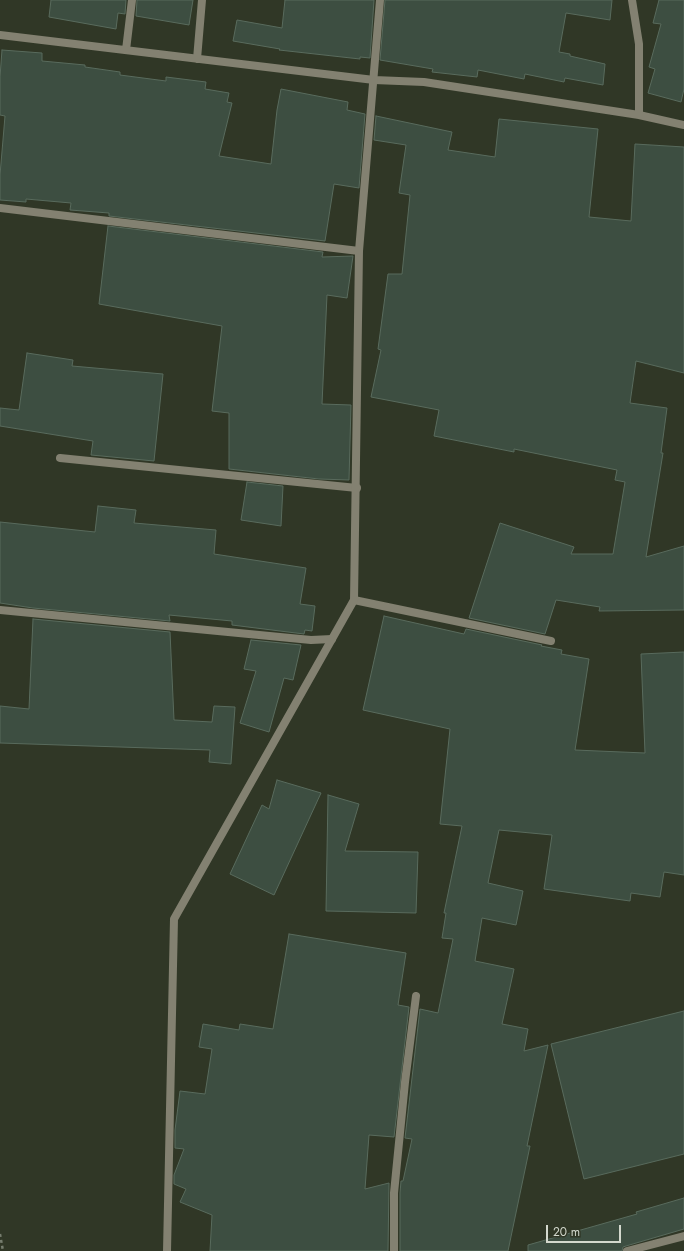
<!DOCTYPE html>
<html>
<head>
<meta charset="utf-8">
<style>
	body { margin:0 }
	#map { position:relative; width:684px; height:1251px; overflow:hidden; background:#303726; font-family:Jost,sans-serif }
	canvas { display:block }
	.scale { position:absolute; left:546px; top:1225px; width:75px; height:18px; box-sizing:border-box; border:2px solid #d3d8cd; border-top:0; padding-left:5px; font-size:12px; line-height:14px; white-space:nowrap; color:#d3d8cd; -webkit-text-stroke:3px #303726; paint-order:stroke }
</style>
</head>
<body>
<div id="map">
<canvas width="684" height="1251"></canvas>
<div class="scale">20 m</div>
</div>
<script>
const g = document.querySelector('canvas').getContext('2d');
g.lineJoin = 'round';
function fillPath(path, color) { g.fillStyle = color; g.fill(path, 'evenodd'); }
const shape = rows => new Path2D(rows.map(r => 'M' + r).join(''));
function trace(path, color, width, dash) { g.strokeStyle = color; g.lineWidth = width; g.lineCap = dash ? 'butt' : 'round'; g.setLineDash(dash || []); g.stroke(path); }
const building = shape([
	[51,0,126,0,125,14,118,13,116,29,49,17,51,0],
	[137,0,193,0,189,25,136,16,137,0],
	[285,0,374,0,370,58,360,57,360,59,279,50,280,49,233,41,237,20,282,28,285,0],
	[385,0,612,0,610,20,566,13,559,52,570,54,570,56,605,64,603,85,565,78,564,82,525,74,524,79,478,70,477,77,432,72,433,69,380,60,385,0],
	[659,0,684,0,684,89,681,102,648,93,655,69,649,67,661,24,653,23,659,0],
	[2,50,42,53,42,61,85,65,85,67,120,72,120,75,166,81,166,77,206,82,205,89,229,93,227,102,232,103,219,156,271,164,277,110,281,89,348,102,347,110,365,114,359,188,334,184,325,241,109,216,109,213,70,210,71,203,26,199,26,202,0,200,0,175,5,116,0,115,0,77,2,50],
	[376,116,452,132,448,150,495,157,499,119,598,129,589,217,631,221,635,144,684,147,684,373,636,361,630,403,667,408,661,453,663,453,646,557,684,546,684,610,599,611,600,607,556,600,545,634,469,618,500,523,574,547,571,554,613,554,625,482,615,480,617,470,514,449,514,452,434,436,439,410,371,397,381,350,378,349,388,274,402,274,410,195,399,193,406,145,374,140,376,116],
	[108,226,323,252,322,257,353,256,347,298,327,295,322,404,351,405,349,480,319,479,229,469,229,413,212,411,222,326,99,304,108,226],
	[27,353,73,360,72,366,163,374,154,461,91,455,93,441,0,426,0,408,19,410,27,353],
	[247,482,283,486,281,526,241,520,247,482],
	[98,506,136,510,134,523,216,530,214,554,306,568,300,604,315,606,312,631,305,630,304,634,232,625,232,621,169,615,170,621,33,608,0,603,0,522,95,532,98,506],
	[384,616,464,634,466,629,542,645,541,646,562,650,561,654,589,659,575,750,645,753,641,654,684,652,684,875,664,872,660,897,631,893,630,901,544,889,552,835,499,830,488,883,523,891,516,925,482,918,475,961,514,969,502,1024,528,1029,524,1051,548,1045,527,1146,530,1146,508,1251,400,1251,400,1193,401,1181,403,1181,412,1139,405,1138,420,1009,438,1013,453,939,442,938,446,913,444,913,462,826,440,824,450,729,363,710,384,616],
	[33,619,170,632,174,720,212,722,214,706,235,707,231,764,209,762,210,750,0,743,0,706,29,709,33,619],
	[251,640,301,645,293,680,284,678,269,732,240,723,256,671,244,669,251,640],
	[277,780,321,793,274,895,230,874,262,805,269,809,277,780],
	[328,795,359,804,345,851,418,852,416,913,326,911,328,795],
	[289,934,406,953,398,1005,409,1007,394,1137,369,1135,365,1189,389,1183,388,1251,210,1251,212,1215,180,1202,186,1189,174,1184,174,1175,184,1149,175,1148,175,1130,180,1091,205,1094,212,1049,199,1047,203,1024,239,1030,240,1024,273,1029,289,934],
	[684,1011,684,1154,584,1179,551,1044,684,1011],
	[684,1198,684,1229,626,1246,623,1247,622,1251,528,1251,528,1245,637,1214,636,1212,684,1198]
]);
const path = shape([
	[0,1234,3,1251]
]);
const minor = shape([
	[632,0,639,44,639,115,684,125],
	[0,35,374,80,424,82,639,115],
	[126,50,132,0],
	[197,59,202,0],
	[0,208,359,251],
	[60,458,357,488],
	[354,600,551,641],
	[0,610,311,640,332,639],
	[394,1251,394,1193,405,1082,416,996],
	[627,1251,684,1236]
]);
const tertiary = shape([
	[167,1251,174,919,354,600,359,251,380,0]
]);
fillPath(building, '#3d4e41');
trace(building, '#596b5d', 1);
trace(path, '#767d6e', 2.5, [3, 3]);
trace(minor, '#838171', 8);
trace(tertiary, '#838171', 8);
</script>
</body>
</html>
